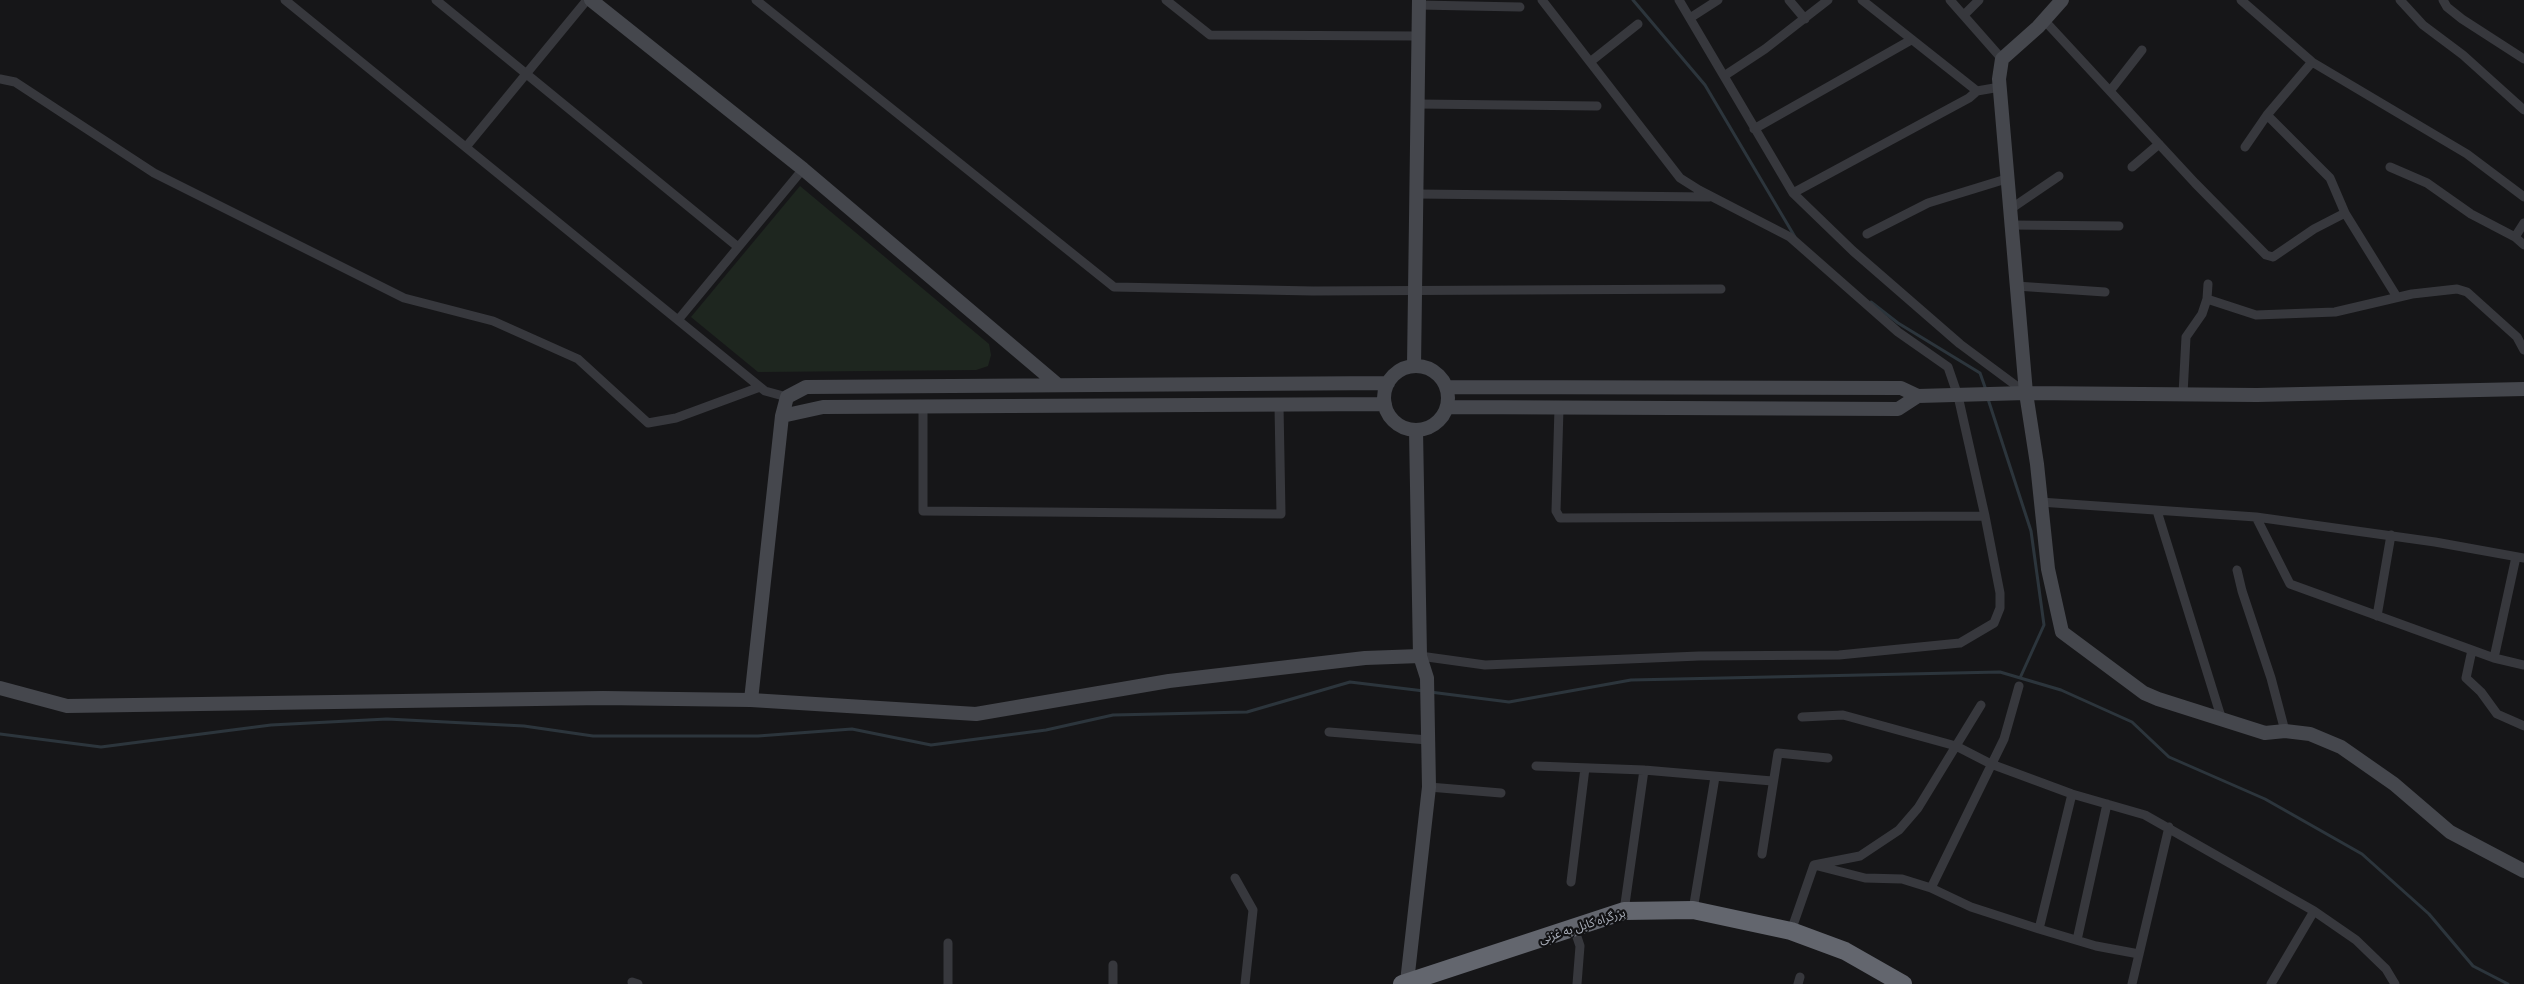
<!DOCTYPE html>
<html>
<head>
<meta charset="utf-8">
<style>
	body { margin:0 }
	canvas { display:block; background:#161618 }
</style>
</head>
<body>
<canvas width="2524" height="984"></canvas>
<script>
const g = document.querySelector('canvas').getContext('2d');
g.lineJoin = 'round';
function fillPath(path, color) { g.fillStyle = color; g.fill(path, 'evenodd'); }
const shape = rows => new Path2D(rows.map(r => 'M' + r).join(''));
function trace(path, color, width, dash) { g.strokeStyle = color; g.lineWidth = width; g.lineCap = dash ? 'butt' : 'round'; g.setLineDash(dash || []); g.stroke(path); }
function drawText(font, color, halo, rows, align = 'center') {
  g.font = font + ' "Golos Text","Noto Sans Arabic",sans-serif'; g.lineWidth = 4.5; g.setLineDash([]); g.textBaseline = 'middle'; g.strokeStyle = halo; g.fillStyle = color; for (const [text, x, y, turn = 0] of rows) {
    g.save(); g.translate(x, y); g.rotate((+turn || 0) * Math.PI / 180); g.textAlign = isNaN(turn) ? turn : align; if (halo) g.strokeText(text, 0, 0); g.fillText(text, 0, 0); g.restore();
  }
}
const green = shape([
	[800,186,989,344,991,355,988,366,976,370,758,372,691,317]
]);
const stream = shape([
	[1633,0,1705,85,1795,237],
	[1871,302,1898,323,1980,373,1986,390],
	[1988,399,2031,531,2044,625,2020,678],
	[1430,692,1509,702,1631,680,2000,672,2061,690,2132,722,2169,757,2265,799,2362,854,2429,914,2473,966,2508,984],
	[0,734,101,747,271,725,387,719,524,726,593,736,758,736,852,729,931,745,1046,730,1113,715,1247,712,1350,682,1424,691]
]);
const street = shape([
	[285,0,765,391,787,397],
	[436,0,738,247],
	[756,0,1114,287,1313,291,1721,289],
	[1166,0,1210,35,1419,36],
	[1679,0,1793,193,1853,251,1960,344,2026,393],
	[1789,0,1805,19],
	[1862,0,1977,91],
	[1950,0,2002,59],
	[2241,0,2312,62,2467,154,2524,197],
	[2400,0,2423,25,2463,55,2524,110],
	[2443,0,2447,7,2462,19,2524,59],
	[1419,5,1520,7],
	[1964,15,1979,0],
	[1690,18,1718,0],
	[2044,20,2195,183,2266,255,2273,257,2314,229,2345,213],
	[1590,62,1638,24],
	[1724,76,1765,49,1828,0],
	[0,79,15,82,154,173,404,298,493,321,578,359,648,423,676,418,760,387],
	[2110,91,2142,50],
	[1418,104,1597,106],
	[2267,115,2330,178,2345,213,2397,297],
	[1754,129,1911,40],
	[466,147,587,0],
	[2245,147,2267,115,2312,62],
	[2132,167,2159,144],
	[2390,167,2427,183,2471,214,2515,237,2524,245],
	[1793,193,1969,98,1977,91,2000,87],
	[1416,194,1709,197],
	[2009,210,2059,176],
	[2010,225,2119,226],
	[1867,234,1928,203,2006,179],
	[2515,237,2524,223],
	[2016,286,2105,292],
	[2207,299,2256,315,2335,312,2412,294,2457,289,2467,292,2517,337,2524,350],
	[678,320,803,169],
	[2183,394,2186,337,2202,314,2207,299,2208,284],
	[923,407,923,511,1281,514,1279,406],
	[1559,408,1556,511,1560,518,1985,516],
	[2040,502,2256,517,2435,542,2524,558],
	[2157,511,2222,720],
	[2256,517,2290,584,2494,658,2524,665],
	[2237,570,2242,591,2271,678,2285,731],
	[2377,616,2391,535],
	[2472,650,2466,678,2481,692,2497,714,2524,726],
	[1420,656,1485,665,1699,656,1839,655,1960,643,1994,623,2000,608,2000,593,1985,516,1958,396,1948,367,1898,332,1790,237,1699,190,1680,178,1542,0],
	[2494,658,2516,557],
	[1802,717,1843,715,1956,746,1991,764,2072,794,2145,815,2314,911,2356,940,2386,969,2395,984],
	[1329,732,1428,740],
	[1536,766,1644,770,1772,781],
	[1429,787,1501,793],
	[1762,854,1778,753,1828,758],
	[1814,865,1865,878,1902,879,1931,888,1971,907,2039,929,2096,946,2139,954],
	[1814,865,1860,856,1899,830,1918,808,1981,705],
	[1235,878,1253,910,1245,984],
	[1571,882,1585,768],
	[1931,888,2004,739,2019,686],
	[1693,910,1715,777],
	[1624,911,1644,770],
	[1574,928,1580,946,1577,984],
	[2039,929,2072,794],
	[1791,931,1814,865],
	[2077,940,2107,804],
	[948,943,948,984],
	[1113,965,1113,984],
	[632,982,638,984],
	[1798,984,1800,977],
	[2132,984,2169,827],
	[2271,984,2314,911]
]);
const secondary = shape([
	[591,0,803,169,1058,385],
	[2062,0,2038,27,2002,59,1999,79,2026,393,2037,464,2048,569,2062,632,2144,693,2158,699,2265,733,2285,731,2310,734,2341,747,2394,784,2450,832,2524,871],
	[1414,366,1419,0],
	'1384 398a32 32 0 1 1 64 0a32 32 0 1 1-64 0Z',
	[1447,387,1901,388,1918,396,2026,393,2257,395,2524,389],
	[1447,407,1898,409,1918,396],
	[782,416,823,407,1385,404],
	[0,688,67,706,603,698,751,700,976,714,1169,681,1365,658,1420,656],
	[751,700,782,416,787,397,806,387,1388,383],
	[1407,982,1429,787,1427,678,1420,656,1416,430]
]);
const highway = shape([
	[1402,984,1624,911,1693,910,1791,931,1845,951,1903,984]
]);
const streetNames = [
	["بزرگراه کابل به غزنی",1582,926,-18]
];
fillPath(green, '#1e261f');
trace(stream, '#2c353c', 3);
trace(street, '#37383d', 9);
trace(secondary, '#45474d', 14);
trace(highway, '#63666e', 18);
drawText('12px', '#a8adb8', '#111113', streetNames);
</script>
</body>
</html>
